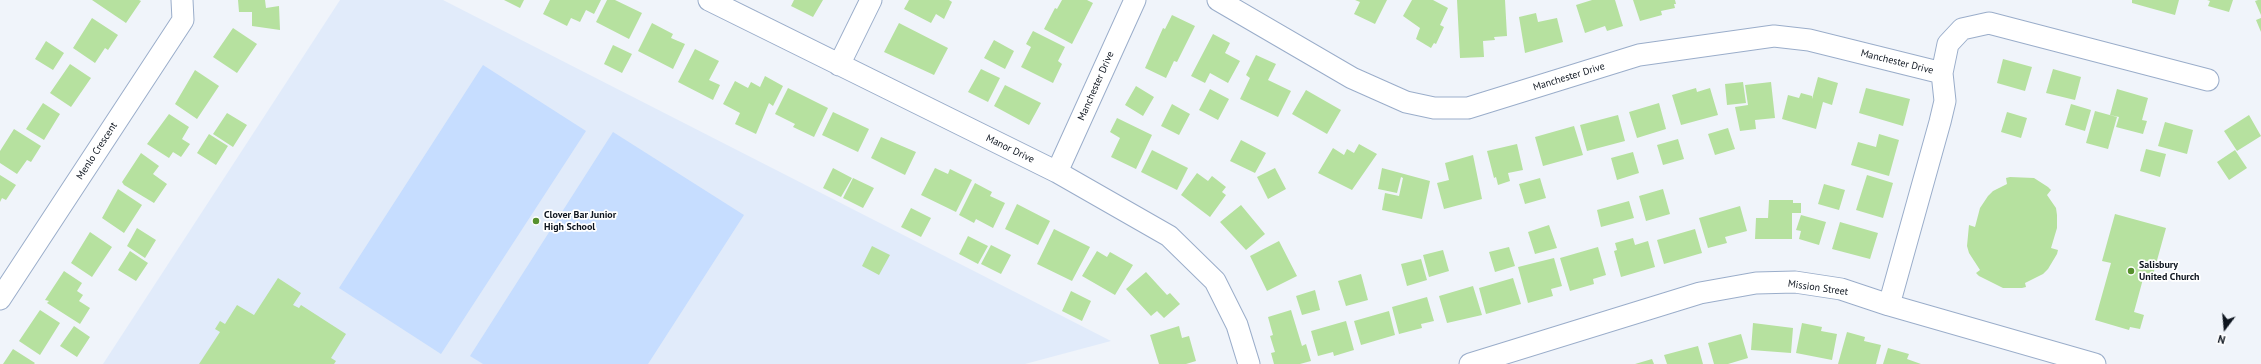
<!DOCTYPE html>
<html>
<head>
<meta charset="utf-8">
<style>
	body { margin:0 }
	#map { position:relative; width:2261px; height:364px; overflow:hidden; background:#f0f4fa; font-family:"PT Sans",sans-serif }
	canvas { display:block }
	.north { position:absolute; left:2205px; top:308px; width:40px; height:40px; -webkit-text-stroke:3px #fff; paint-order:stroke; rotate:196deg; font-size:11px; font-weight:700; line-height:16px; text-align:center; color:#0e151f }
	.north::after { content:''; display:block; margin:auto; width:14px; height:18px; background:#0e151f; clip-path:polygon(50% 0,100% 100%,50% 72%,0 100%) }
</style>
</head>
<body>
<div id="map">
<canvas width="2261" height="364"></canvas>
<div class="north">N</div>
</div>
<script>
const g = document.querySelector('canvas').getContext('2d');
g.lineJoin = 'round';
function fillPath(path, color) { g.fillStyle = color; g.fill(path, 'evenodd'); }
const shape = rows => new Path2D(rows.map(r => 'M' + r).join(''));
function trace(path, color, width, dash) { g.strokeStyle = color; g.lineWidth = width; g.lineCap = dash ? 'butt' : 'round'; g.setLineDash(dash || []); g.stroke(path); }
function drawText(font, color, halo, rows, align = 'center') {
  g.font = font + ' "PT Sans",sans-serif'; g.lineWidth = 3.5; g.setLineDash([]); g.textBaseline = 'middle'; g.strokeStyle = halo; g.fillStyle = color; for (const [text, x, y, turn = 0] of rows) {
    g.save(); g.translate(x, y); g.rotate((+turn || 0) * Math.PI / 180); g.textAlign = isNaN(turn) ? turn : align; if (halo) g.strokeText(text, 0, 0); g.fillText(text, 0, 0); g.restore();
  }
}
const built = shape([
	[340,0,443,0,1111,341,1025,364,103,364]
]);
const green = shape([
	[483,65,586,131,441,354,339,288],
	[613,132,744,215,648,364,483,364,470,356]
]);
const building = shape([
	[92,0,139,0,141,1,126,23],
	[238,0,265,0,266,8,279,6,280,30,252,26,252,12,239,12],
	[504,0,524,0,520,8],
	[550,0,601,0,594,14,586,10,580,22,571,18,567,26,543,14],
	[607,0,615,0,642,13,629,39,596,22],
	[794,0,823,0,813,17,791,6],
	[909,0,949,0,952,2,944,19,936,14,931,23,904,9],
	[1062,0,1087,0,1093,3,1072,44,1044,29,1055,8,1057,9],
	[1355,0,1387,0,1375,24,1354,14,1360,2],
	[1412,0,1433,0,1448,8,1440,25,1444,27,1436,44,1434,43,1431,48,1416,39,1420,28,1403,16],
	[1457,0,1505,0,1507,36,1494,37,1495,40,1483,41,1484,57,1460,58],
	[1592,0,1615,0,1623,26,1607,31,1605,26,1585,33,1576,5],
	[1633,0,1675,0,1676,4,1674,4,1675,8,1661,11,1662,15,1640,21],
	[2132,0,2179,0,2175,15,2132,3],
	[2207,0,2233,0,2229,12,2208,6,2210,1],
	[2258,0,2261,0,2261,15,2255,1],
	[1536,13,1538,22,1557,18,1563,42,1525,53,1519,17],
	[1172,15,1195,26,1177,62,1174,61,1166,78,1145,68,1163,28,1165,29],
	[92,18,118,35,108,50,105,48,95,63,73,48],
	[2261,18,2261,32,2256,20],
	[652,23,673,34,671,38,685,44,673,69,638,51],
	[899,23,948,48,934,75,884,52],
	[233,28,257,44,237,73,213,57],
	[1033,31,1065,47,1058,61,1062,64,1053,83,1021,67,1031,47,1026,44],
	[1213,34,1230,43,1225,53,1240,61,1228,83,1210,73,1205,83,1191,76],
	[994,40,1014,51,1005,69,984,58],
	[46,41,64,53,53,70,35,59],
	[613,45,632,54,622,73,604,64],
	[695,49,719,61,709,80,720,85,713,100,678,82],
	[1256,55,1276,64,1268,80,1291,91,1278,117,1240,99,1250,78,1246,75],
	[2003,59,2032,67,2025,91,1997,83],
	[70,64,91,78,71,107,50,93],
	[981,69,1000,78,988,102,968,92],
	[2053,69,2081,77,2075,100,2046,93],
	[195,70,219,86,197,119,175,104],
	[765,76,783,86,773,106,769,103,756,134,735,124,740,113,723,104,735,81,748,88,751,82,760,87],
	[1818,77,1838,83,1832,105,1823,102,1816,129,1782,119,1788,95,1799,98,1801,93,1812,96,1812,99],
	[1743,82,1746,103,1727,105,1725,84],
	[1771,82,1775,118,1755,120,1756,129,1740,131,1735,107,1748,105,1745,85],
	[1005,85,1041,103,1029,125,994,106],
	[1136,86,1154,97,1143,116,1125,105],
	[788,88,828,108,814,137,793,127,795,124,775,114],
	[1696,88,1697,92,1710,88,1718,115,1681,125,1672,95],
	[1866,88,1910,99,1903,126,1859,113],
	[1210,89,1229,99,1218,120,1199,110],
	[2117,89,2148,98,2142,120,2147,121,2143,134,2116,127,2119,117,2110,115],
	[1306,90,1341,110,1327,134,1292,114],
	[43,103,60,114,44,140,26,129],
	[1659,103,1666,129,1637,138,1629,112],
	[1172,104,1190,114,1179,135,1161,126],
	[2071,104,2091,110,2085,131,2065,125],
	[2095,111,2117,117,2108,149,2086,143],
	[833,112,869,129,858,152,822,135],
	[2007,112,2027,118,2021,138,2001,132],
	[227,113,247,125,233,147,213,134],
	[169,114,189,127,182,139,190,144,181,157,173,152,169,158,147,144],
	[1618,115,1625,141,1587,151,1580,125],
	[2249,115,2261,136,2237,151,2224,131],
	[1117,118,1152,135,1136,169,1111,157,1120,138,1110,132],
	[2165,122,2193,130,2187,154,2158,146],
	[1574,126,1583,155,1543,166,1535,137],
	[1728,128,1735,149,1715,155,1708,134],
	[14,129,41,146,31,162,27,160,17,174,0,163,0,151],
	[209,134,228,146,216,165,197,153],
	[1879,134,1899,140,1889,176,1851,165,1858,142,1876,147],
	[881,137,916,152,905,175,871,158],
	[1678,139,1684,159,1663,165,1657,145],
	[1241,140,1266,153,1255,173,1230,161],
	[1359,144,1377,154,1352,190,1318,173,1333,148,1344,155,1347,149,1354,153],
	[1517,144,1523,170,1508,173,1510,181,1498,185,1496,177,1494,178,1487,151],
	[2146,149,2166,154,2160,177,2140,171],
	[1152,150,1188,168,1177,190,1141,172],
	[2235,150,2247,168,2229,180,2217,162],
	[1633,152,1639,173,1617,180,1611,158],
	[141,153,159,166,153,174,167,184,154,203,124,185,122,182],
	[1473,155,1482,199,1444,209,1437,183,1449,180,1445,163],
	[833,168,852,178,841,197,823,188],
	[935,168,948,174,950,169,972,180,956,212,921,195],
	[1275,168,1286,189,1268,199,1257,177],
	[1382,168,1430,181,1422,219,1382,210,1385,193,1399,196,1403,178,1401,177,1397,193,1378,189],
	[1197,173,1208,181,1212,176,1226,187,1222,192,1226,195,1210,217,1181,195],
	[0,175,16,185,6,200,2,198,0,202],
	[1867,175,1893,183,1883,218,1856,210],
	[2010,177,2034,178,2048,187,2051,190,2047,195,2056,208,2057,215,2057,228,2051,248,2058,250,2057,254,2048,269,2043,274,2025,283,2026,287,2022,288,2003,288,1979,276,1976,273,1980,270,1969,253,1967,246,1969,225,1975,227,1980,208,1988,196,1993,191,2007,184,2006,178],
	[853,178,874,188,863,208,843,198],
	[1540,178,1546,198,1525,204,1519,184],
	[975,183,992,192,990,196,1005,203,993,228,976,219,974,223,959,215],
	[1824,184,1845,190,1839,210,1818,204],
	[118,189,142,205,124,233,102,218],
	[1663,189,1670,214,1646,221,1639,196],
	[1769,200,1793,200,1793,203,1801,203,1801,213,1792,213,1792,239,1755,239,1756,218,1768,218],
	[1629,201,1634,218,1601,227,1597,210],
	[1017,204,1050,221,1038,245,1005,229],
	[1241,205,1265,234,1246,250,1220,222],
	[1740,206,1747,231,1725,237,1727,243,1708,248,1699,218],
	[911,208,931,218,921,237,901,227],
	[2115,214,2166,228,2151,282,2143,279,2134,312,2144,315,2140,329,2130,327,2129,330,2095,320,2111,263,2102,261],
	[1801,215,1826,222,1819,245,1799,239,1801,231,1796,230],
	[1840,222,1878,233,1870,259,1832,249],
	[1549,225,1557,248,1535,254,1528,232],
	[137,228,156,240,145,258,127,246],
	[1054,229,1090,247,1072,281,1037,264],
	[1695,229,1702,253,1664,264,1657,240],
	[90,232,112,247,92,277,71,263],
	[968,236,988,246,978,264,959,254],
	[1633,238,1635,245,1648,241,1655,267,1621,277,1614,251,1617,250,1615,243],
	[1279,241,1297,276,1267,291,1250,256],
	[991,245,1011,255,1001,274,981,264],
	[872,246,890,255,879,275,862,266],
	[1509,247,1515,266,1495,272,1489,252],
	[1598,247,1606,275,1593,279,1594,284,1570,291,1560,258],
	[1443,250,1449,271,1429,277,1423,255],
	[130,251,148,263,136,281,118,270],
	[1097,251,1107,257,1110,252,1133,265,1115,295,1082,276],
	[1554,258,1562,286,1551,289,1553,296,1528,303,1518,267],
	[1421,259,1427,280,1407,286,1401,264],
	[64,271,82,283,77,291,83,295,79,301,90,308,80,324,47,303,49,301,45,300],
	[1146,272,1167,295,1170,293,1180,304,1164,318,1157,311,1151,316,1126,289],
	[1361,274,1368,300,1346,306,1338,281],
	[278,278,301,293,293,305,299,308,301,305,346,334,331,358,336,361,334,364,199,364,220,332,215,329,220,321,225,324,237,305,254,315],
	[1513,278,1521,304,1486,314,1479,288],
	[1473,286,1482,315,1447,323,1439,296],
	[1315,290,1320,310,1302,315,1296,296],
	[1071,291,1091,301,1082,321,1062,311],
	[1427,297,1434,321,1421,324,1422,328,1399,334,1392,307],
	[40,310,60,323,40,355,19,341],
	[1291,310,1302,346,1306,344,1311,361,1300,364,1274,364,1271,353,1275,352,1270,336,1273,335,1268,317],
	[1389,311,1395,335,1361,345,1354,321],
	[1346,321,1354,350,1334,356,1333,352,1318,356,1311,331],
	[1753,323,1793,328,1791,353,1751,350],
	[1802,323,1822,327,1821,331,1837,334,1832,360,1796,353],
	[74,326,90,337,77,357,60,346],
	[1179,326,1182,338,1189,336,1196,361,1186,364,1159,364,1150,335],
	[1847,332,1865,337,1864,341,1881,345,1876,364,1838,364],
	[1741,334,1748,358,1728,364,1714,364,1708,343],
	[1698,346,1703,364,1667,364,1664,355],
	[1888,348,1909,354,1907,359,1921,364,1883,364],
	[13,349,35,363,34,364,3,364],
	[1652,359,1654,364,1635,364]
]);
const minor = shape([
	[709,0,1057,172,1169,236,1215,281,1237,325,1249,364],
	[1218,0,1352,78,1406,102,1434,108,1468,108,1639,55,1774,36,1809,40,1942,73,1945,101,1940,122,1889,305],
	[839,65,871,0],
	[1942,73,1948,44,1962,29,1989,23,2208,80],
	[1057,172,1135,0],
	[0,299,183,20,182,0],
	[1470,364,1700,293,1756,283,1795,282,1841,289,1889,305,2095,364]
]);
const markers = [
	[536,221,4,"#56902d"],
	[2131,271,4,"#56902d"]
];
const streetNames = [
	["Manchester Drive",1897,62,14],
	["Manchester Drive",1569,77,-17],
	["Manchester Drive",1096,86,-66],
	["Manor Drive",1010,149,26],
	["Menlo Crescent",97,151,-57],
	["Mission Street",1818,288,8]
];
const poiNames = [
	["Clover Bar Junior",544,215],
	["High School",544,227],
	["Salisbury",2139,265],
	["United Church",2139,277]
];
fillPath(built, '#e1ebfa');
fillPath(green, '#c6ddff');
fillPath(building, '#b6e19f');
trace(minor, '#9aadca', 23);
trace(minor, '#fff', 21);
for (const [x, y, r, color] of markers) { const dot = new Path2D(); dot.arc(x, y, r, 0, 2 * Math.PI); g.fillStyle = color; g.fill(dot); trace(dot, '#fff', 1.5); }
drawText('10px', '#0e151f', '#fff', streetNames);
drawText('bold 10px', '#0e151f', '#fff', poiNames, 'left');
</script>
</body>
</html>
